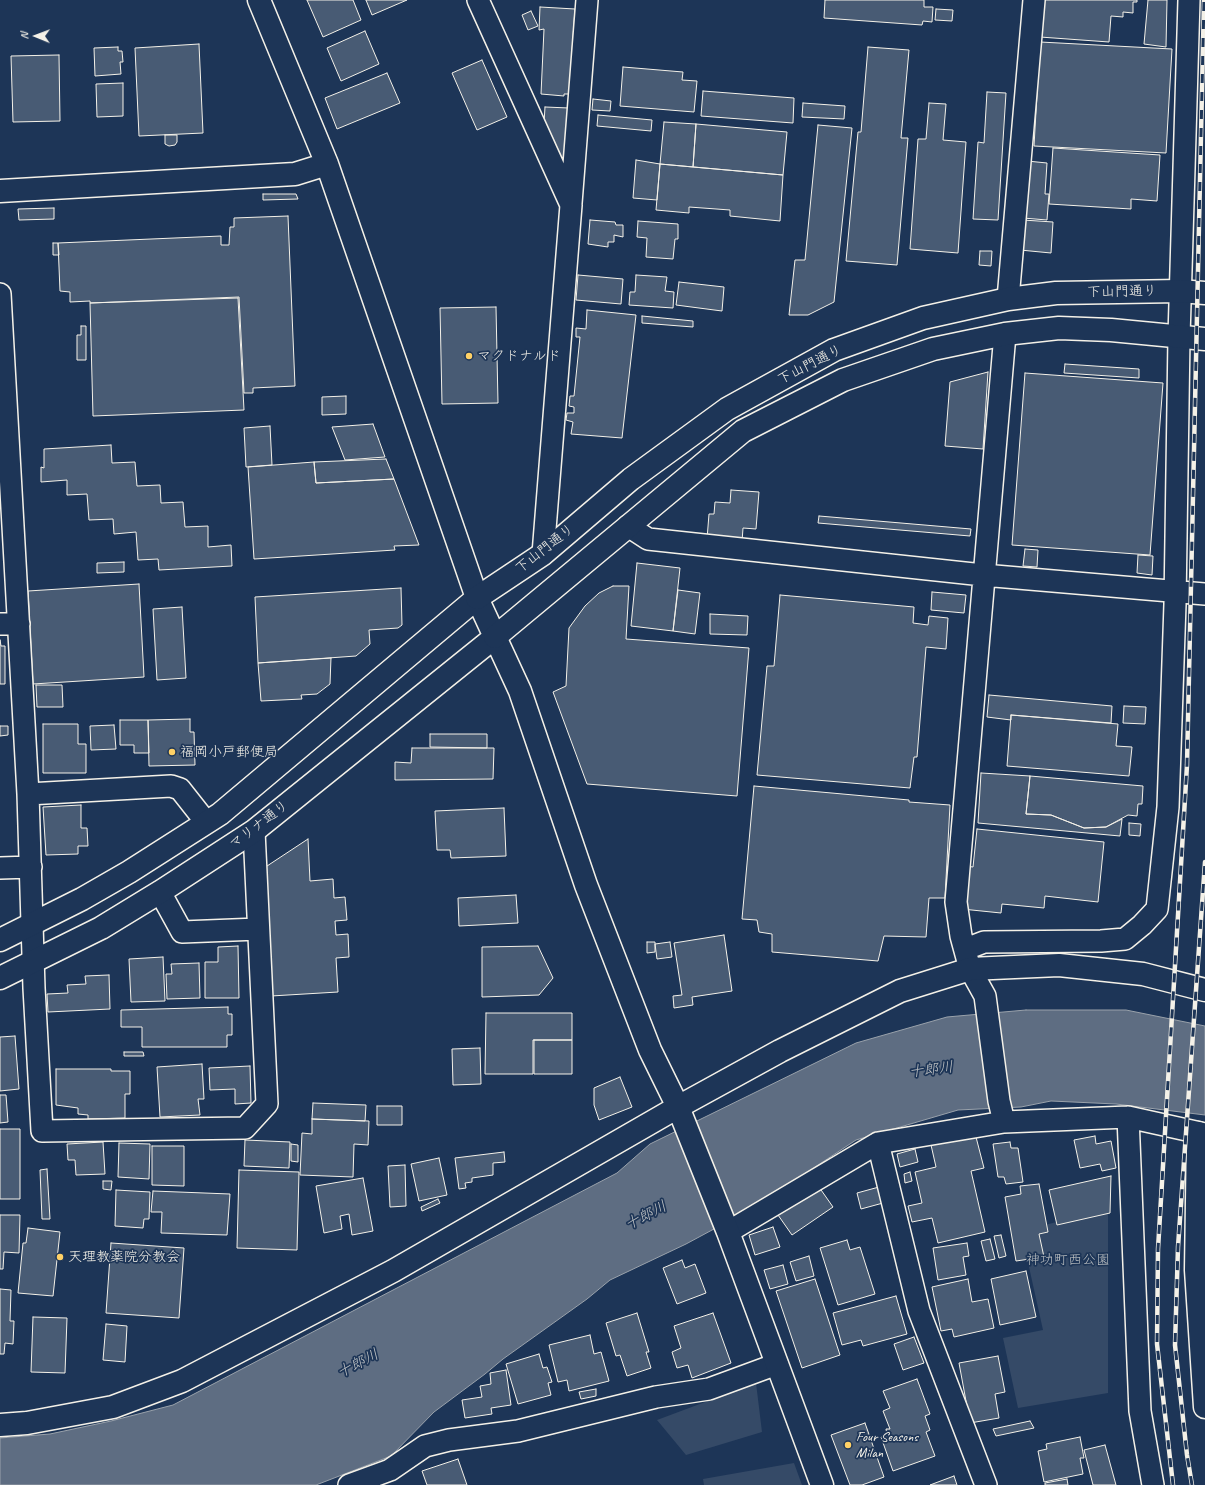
<!DOCTYPE html>
<html>
<head>
<meta charset="utf-8">
<style>
	body { margin:0 }
	#map { position:relative; width:1205px; height:1485px; overflow:hidden; background:#1d3557; font-family:Caveat,sans-serif }
	canvas { display:block }
	.north { position:absolute; left:16px; top:16px; width:40px; height:40px; -webkit-text-stroke:3px #1d3557; paint-order:stroke; rotate:271deg; font-size:11px; font-weight:700; line-height:16px; text-align:center; color:#f4f1e8 }
	.north::after { content:''; display:block; margin:auto; width:14px; height:18px; background:#f4f1e8; clip-path:polygon(50% 0,100% 100%,50% 72%,0 100%) }
</style>
</head>
<body>
<div id="map">
<canvas width="1205" height="1485"></canvas>
<div class="north">N</div>
</div>
<script>
const g = document.querySelector('canvas').getContext('2d');
g.lineJoin = 'round';
function fillPath(path, color) { g.fillStyle = color; g.fill(path, 'evenodd'); }
const shape = rows => new Path2D(rows.map(r => 'M' + r).join(''));
function trace(path, color, width, dash) { g.strokeStyle = color; g.lineWidth = width; g.lineCap = dash ? 'butt' : 'round'; g.setLineDash(dash || []); g.stroke(path); }
function drawText(font, color, halo, rows, align = 'center') {
  g.font = font + ' Caveat,"Klee One",sans-serif'; g.lineWidth = 3.5; g.setLineDash([]); g.textBaseline = 'middle'; g.strokeStyle = halo; g.fillStyle = color; for (const [text, x, y, turn = 0] of rows) {
    g.save(); g.translate(x, y); g.rotate((+turn || 0) * Math.PI / 180); g.textAlign = isNaN(turn) ? turn : align; if (halo) g.strokeText(text, 0, 0); g.fillText(text, 0, 0); g.restore();
  }
}
const green = shape([
	[1108,1209,1108,1393,1018,1408,1003,1338,1043,1330,1021,1231],
	[756,1383,762,1432,686,1455,657,1420],
	[794,1463,802,1485,704,1485,703,1479]
]);
const water = shape([
	[1026,1010,1126,1010,1205,1026,1205,1115,1116,1104,1051,1101,1021,1107,958,1110,856,1140,753,1208,686,1244,610,1280,587,1299,503,1359,485,1374,434,1412,391,1456,316,1485,0,1485,0,1438,50,1434,111,1421,173,1405,617,1173,650,1144,856,1043,947,1017,1026,1010]
]);
const building = shape([
	[307,0,353,0,361,20,323,37,307,0],
	[366,0,407,0,372,15,366,0],
	[825,0,924,0,924,7,933,7,932,22,923,21,922,25,824,18,825,0],
	[1042,0,1137,0,1137,2,1133,2,1133,13,1123,12,1123,17,1111,16,1109,42,1040,37,1042,0],
	[1148,0,1167,0,1166,47,1144,44,1148,0],
	[540,7,575,9,569,94,564,94,564,96,541,94,544,29,539,30,540,7],
	[936,9,953,10,952,21,935,20,936,9],
	[531,11,538,26,528,30,522,15,531,11],
	[365,31,379,64,341,81,327,48,365,31],
	[1040,42,1172,49,1166,153,1034,146,1040,42],
	[199,44,203,133,139,136,135,48,199,44],
	[118,47,118,51,122,51,123,62,120,62,121,74,95,76,94,48,118,47],
	[868,47,909,50,901,138,908,138,897,265,846,261,858,132,861,132,868,47],
	[59,55,60,121,13,122,11,56,59,55],
	[482,60,507,117,477,130,452,73,482,60],
	[623,67,683,72,682,80,697,81,694,112,620,106,623,67],
	[387,73,400,103,337,129,325,98,387,73],
	[123,83,123,116,97,117,96,84,123,83],
	[703,91,794,98,793,123,701,116,703,91],
	[987,92,1006,93,998,220,973,219,978,142,984,143,987,92],
	[593,99,611,101,610,111,592,110,593,99],
	[803,103,845,106,844,119,802,117,803,103],
	[929,103,946,104,943,140,966,142,958,253,910,249,918,139,926,139,929,103],
	[545,107,569,108,564,161,559,160,544,123,545,107],
	[598,115,652,120,651,131,597,126,598,115],
	[664,122,696,124,693,167,660,164,664,122],
	[696,124,787,132,783,175,693,167,696,124],
	[818,125,852,128,834,302,808,315,789,315,795,260,805,260,818,125],
	[165,135,177,135,177,142,175,145,169,146,165,144,165,135],
	[1053,148,1160,155,1157,201,1131,199,1131,209,1049,204,1053,148],
	[636,160,660,164,657,200,633,198,636,160],
	[1027,161,1047,163,1045,194,1049,194,1047,220,1023,218,1027,161],
	[660,164,783,175,780,221,730,216,730,210,689,207,689,213,656,210,660,164],
	[263,194,296,194,298,199,263,200,263,194],
	[54,208,54,219,19,220,18,209,54,208],
	[288,216,295,386,253,388,253,393,244,393,239,297,90,303,90,301,70,302,70,292,60,291,58,243,221,236,221,245,229,245,230,227,234,227,234,218,288,216],
	[590,220,615,222,616,225,623,225,623,237,614,235,614,242,608,242,608,247,588,244,590,220],
	[1023,220,1053,222,1051,253,1020,250,1023,220],
	[638,221,678,224,678,239,675,239,673,259,646,257,647,238,637,237,638,221],
	[53,243,58,243,59,255,53,255,53,243],
	[980,251,992,251,991,266,979,265,980,251],
	[578,275,623,279,621,304,576,300,578,275],
	[636,275,667,277,665,291,674,292,673,308,629,305,630,292,635,292,636,275],
	[679,282,724,287,722,311,676,305,679,282],
	[238,298,244,410,93,416,90,303,238,298],
	[496,307,498,403,442,404,440,308,496,307],
	[587,310,636,315,622,438,571,434,573,422,566,420,567,413,574,413,574,407,569,406,570,396,574,396,580,337,576,337,576,328,586,329,587,310],
	[642,316,693,321,693,327,642,323,642,316],
	[81,326,86,326,86,360,77,360,77,335,81,335,81,326],
	[1065,364,1139,369,1139,378,1064,373,1065,364],
	[988,372,983,449,945,446,950,382,988,372],
	[1025,373,1163,383,1150,555,1012,545,1025,373],
	[346,396,346,414,322,415,322,397,346,396],
	[373,424,385,457,345,460,332,427,373,424],
	[270,426,272,465,246,467,244,428,270,426],
	[111,445,112,463,135,462,137,486,160,485,161,503,183,502,185,527,208,526,208,547,231,545,232,566,159,570,158,559,138,560,136,532,114,534,113,519,89,520,87,494,67,495,67,480,41,482,41,467,44,468,44,449,111,445],
	[386,459,394,479,316,483,314,462,386,459],
	[314,462,316,483,394,479,419,545,394,546,395,550,254,559,248,467,314,462],
	[731,490,759,492,756,529,743,528,742,542,707,539,709,514,714,514,715,502,730,503,731,490],
	[819,516,971,529,970,536,818,523,819,516],
	[1025,549,1038,550,1037,567,1023,566,1025,549],
	[1138,555,1153,556,1152,575,1137,573,1138,555],
	[124,562,124,572,97,573,97,563,124,562],
	[637,563,680,568,673,631,631,626,637,563],
	[139,584,144,677,33,684,28,591,139,584],
	[613,586,629,586,626,639,749,648,737,796,587,784,553,692,566,686,569,628,585,606,599,593,613,586],
	[401,588,402,625,398,628,369,630,370,644,356,656,258,663,255,597,401,588],
	[678,590,700,593,695,634,673,631,678,590],
	[932,592,966,595,964,613,931,610,932,592],
	[780,595,914,607,913,623,928,625,929,616,948,618,946,649,926,647,917,757,914,757,910,788,757,775,767,666,774,666,780,595],
	[182,607,186,678,157,680,153,609,182,607],
	[710,614,748,616,747,635,710,634,710,614],
	[0,640,1,646,5,646,5,684,0,684,0,640],
	[331,658,330,684,317,694,301,695,302,699,261,701,258,663,331,658],
	[36,685,62,685,63,707,37,707,36,685],
	[989,695,1112,706,1111,723,1011,715,1011,720,987,717,989,695],
	[1124,706,1146,707,1145,724,1123,723,1124,706],
	[1011,715,1118,724,1116,746,1132,747,1129,776,1007,766,1011,715],
	[190,719,190,732,194,732,195,765,149,766,148,720,190,719],
	[120,720,148,720,149,753,134,753,134,745,120,745,120,720],
	[43,724,78,724,78,744,86,744,86,773,43,773,43,724],
	[114,725,116,749,91,750,90,726,114,725],
	[0,726,8,726,8,735,0,736,0,726],
	[430,734,487,734,487,748,430,747,430,734],
	[412,748,494,748,493,779,395,780,395,762,411,763,412,748],
	[981,773,1030,776,1026,814,1051,815,1084,828,1106,827,1122,819,1120,836,978,823,981,773],
	[1030,776,1143,786,1142,804,1138,804,1137,816,1128,815,1106,827,1084,828,1051,815,1026,814,1030,776],
	[754,786,909,800,909,802,950,805,945,898,929,898,926,937,884,936,878,961,772,952,772,934,759,932,757,920,742,919,754,786],
	[81,805,81,828,87,828,88,846,78,846,78,854,46,855,43,807,81,805],
	[504,808,506,856,451,858,450,850,437,850,435,811,504,808],
	[1129,823,1141,824,1140,836,1129,835,1129,823],
	[977,829,1104,842,1098,902,1045,896,1044,908,1002,904,1001,913,962,909,966,866,973,867,977,829],
	[308,839,310,881,333,879,334,898,345,897,347,920,335,921,336,935,348,934,349,957,336,958,338,992,271,996,264,868,308,839],
	[516,895,518,923,459,926,458,898,516,895],
	[724,935,732,991,692,997,693,1005,674,1008,673,996,682,995,674,943,724,935],
	[647,942,655,942,655,952,647,953,647,942],
	[670,942,672,957,657,959,655,944,670,942],
	[238,946,239,998,205,998,205,962,218,962,218,947,238,946],
	[538,946,553,978,539,995,482,997,482,947,538,946],
	[163,957,165,1001,131,1002,129,959,163,957],
	[199,963,200,998,167,999,166,974,172,974,171,964,199,963],
	[109,975,110,1009,48,1012,47,994,68,993,67,985,86,984,85,976,109,975],
	[228,1007,228,1014,232,1014,232,1035,227,1035,227,1047,142,1047,142,1027,121,1027,121,1010,228,1007],
	[486,1013,572,1013,572,1040,533,1040,533,1074,485,1074,486,1013],
	[15,1036,19,1089,0,1091,0,1037,15,1036],
	[534,1040,572,1040,572,1074,534,1074,534,1040],
	[480,1048,481,1084,453,1085,452,1049,480,1048],
	[124,1052,143,1052,144,1056,124,1056,124,1052],
	[202,1064,204,1099,198,1099,200,1115,160,1117,157,1067,202,1064],
	[250,1066,251,1103,235,1104,235,1089,210,1090,209,1068,250,1066],
	[56,1069,111,1069,111,1071,130,1071,130,1094,125,1094,125,1118,88,1119,88,1115,78,1114,78,1108,56,1105,56,1069],
	[620,1077,632,1107,599,1120,594,1105,594,1088,620,1077],
	[0,1095,6,1095,8,1122,0,1123,0,1095],
	[313,1103,366,1105,365,1121,312,1119,313,1103],
	[377,1106,402,1106,402,1125,377,1125,377,1106],
	[312,1119,369,1121,368,1145,354,1144,353,1177,300,1175,302,1133,312,1134,312,1119],
	[0,1129,20,1129,20,1199,0,1199,0,1129],
	[1095,1136,1096,1144,1111,1141,1116,1168,1102,1171,1100,1164,1080,1168,1074,1140,1095,1136],
	[976,1137,984,1168,971,1171,985,1232,938,1243,932,1218,912,1222,908,1206,922,1203,915,1172,936,1167,931,1145,976,1137],
	[245,1140,290,1142,289,1168,244,1166,245,1140],
	[103,1142,105,1174,76,1175,75,1160,68,1160,67,1144,103,1142],
	[1010,1142,1011,1148,1018,1148,1023,1182,1006,1184,1004,1177,998,1177,993,1144,1010,1142],
	[119,1143,150,1144,149,1179,118,1177,119,1143],
	[291,1144,298,1145,298,1162,291,1161,291,1144],
	[152,1146,184,1146,184,1186,152,1185,152,1146],
	[915,1149,918,1162,900,1167,897,1154,915,1149],
	[504,1152,505,1162,493,1163,493,1175,472,1178,472,1182,465,1183,466,1188,459,1189,455,1158,504,1152],
	[439,1158,447,1195,419,1201,411,1164,439,1158],
	[405,1165,406,1206,390,1207,388,1166,405,1165],
	[47,1169,50,1219,42,1219,40,1170,47,1169],
	[239,1170,299,1172,297,1250,237,1248,239,1170],
	[910,1172,912,1181,905,1183,904,1174,910,1172],
	[1111,1176,1110,1213,1057,1225,1049,1190,1111,1176],
	[363,1178,373,1231,352,1235,349,1214,340,1216,342,1229,324,1233,316,1186,363,1178],
	[103,1181,112,1181,111,1190,103,1189,103,1181],
	[1039,1184,1048,1232,1039,1234,1044,1257,1016,1261,1005,1197,1021,1194,1020,1186,1039,1184],
	[819,1187,833,1207,792,1235,778,1215,819,1187],
	[879,1187,883,1203,861,1209,857,1193,879,1187],
	[116,1190,150,1192,149,1219,144,1219,143,1228,115,1226,116,1190],
	[153,1191,230,1194,227,1235,161,1233,162,1212,151,1212,153,1191],
	[438,1199,440,1203,422,1211,421,1207,438,1199],
	[0,1215,20,1215,19,1253,4,1252,3,1269,0,1269,0,1215],
	[773,1227,780,1247,755,1255,749,1235,773,1227],
	[28,1228,60,1232,53,1296,18,1293,23,1243,26,1243,28,1228],
	[1001,1235,1006,1256,999,1258,994,1236,1001,1235],
	[990,1239,995,1259,986,1261,981,1241,990,1239],
	[847,1240,850,1250,860,1247,875,1294,838,1305,820,1248,847,1240],
	[111,1243,184,1248,179,1318,106,1313,111,1243],
	[967,1243,969,1256,963,1257,966,1275,938,1280,933,1248,967,1243],
	[809,1256,814,1276,796,1281,790,1262,809,1256],
	[682,1260,685,1268,695,1264,706,1293,677,1304,663,1268,682,1260],
	[783,1265,788,1284,770,1289,764,1270,783,1265],
	[1026,1271,1036,1317,1000,1325,991,1279,1026,1271],
	[815,1279,840,1355,802,1368,776,1291,815,1279],
	[968,1279,972,1302,988,1299,994,1328,954,1337,952,1329,941,1331,932,1287,968,1279],
	[0,1289,11,1290,10,1321,14,1321,13,1344,5,1343,4,1354,0,1354,0,1289],
	[896,1296,907,1334,863,1346,861,1340,842,1345,833,1313,896,1296],
	[637,1313,649,1352,646,1352,651,1368,627,1376,620,1355,616,1356,606,1323,637,1313],
	[713,1313,731,1363,692,1378,688,1365,677,1368,672,1352,681,1348,674,1326,713,1313],
	[33,1317,67,1318,65,1373,31,1372,33,1317],
	[106,1324,127,1326,125,1362,103,1360,106,1324],
	[590,1335,594,1354,601,1352,609,1381,569,1391,567,1380,558,1382,549,1345,590,1335],
	[914,1337,924,1363,903,1370,894,1344,914,1337],
	[539,1354,543,1368,547,1367,552,1382,548,1383,551,1395,518,1404,506,1364,539,1354],
	[998,1356,1005,1392,995,1394,999,1418,970,1423,959,1363,998,1356],
	[506,1370,511,1405,491,1408,492,1414,465,1418,462,1400,482,1397,480,1386,491,1384,490,1373,506,1370],
	[917,1379,930,1414,925,1416,930,1430,926,1432,935,1456,893,1471,881,1437,887,1435,886,1429,890,1429,883,1411,890,1408,883,1391,917,1379],
	[596,1389,596,1396,581,1399,579,1392,596,1389],
	[1030,1421,1034,1428,996,1436,993,1429,1030,1421],
	[865,1423,884,1477,862,1485,850,1485,831,1435,865,1423],
	[1080,1437,1084,1458,1080,1458,1083,1474,1044,1482,1038,1451,1047,1449,1046,1444,1080,1437],
	[1105,1445,1116,1485,1093,1485,1084,1450,1105,1445],
	[458,1459,467,1485,427,1485,422,1471,458,1459],
	[954,1476,957,1485,930,1485,954,1476],
	[1067,1479,1068,1485,1045,1485,1045,1483,1067,1479]
]);
const street = shape([
	[478,0,571,205,543,554],
	[571,203,587,0],
	[0,294,28,794,34,988,42,1131,245,1128,267,1104,254,831],
	[1008,299,1034,0],
	[1005,334,956,902,961,936,970,969,985,996,999,1101,1004,1122,1128,1117,1205,1134],
	[628,526,648,539,983,575,1205,594],
	[0,624,19,624],
	[28,794,171,786,180,789,206,822],
	[0,868,31,867],
	[160,892,182,932,258,929],
	[966,949,984,942,1101,941,1125,939,1142,925,1157,909,1168,807,1175,604,1179,337,1189,0],
	[1128,1117,1140,1411,1153,1485],
	[878,1143,919,1311,986,1485],
	[728,1232,878,1143,1004,1122],
	[349,1485,390,1470,425,1446,449,1440,518,1431,656,1397,709,1389,777,1364]
]);
const secondary = shape([
	[259,0,327,164,477,598,520,691,586,885,650,1050,678,1107,728,1232,822,1485],
	[0,191,295,174,327,164],
	[0,940,82,899,129,872,220,814,477,598],
	[0,978,101,928,160,892,254,831,495,637],
	[1198,1133,1196,1270,1205,1407],
	[0,1425,27,1423,113,1407,182,1381,393,1271,678,1107,780,1051,900,991,970,969,1059,965,1143,974,1205,990]
]);
const primary = shape([
	[477,598,543,554,631,479,727,409,834,350,923,318,1008,299,1056,293,1180,291,1205,293],
	[495,637,743,431,843,380,933,349,1005,334,1059,328,1111,330,1205,339]
]);
const rail = shape([
	[1173,1485,1157,1344,1158,1249,1187,765,1204,0],
	[1192,1485,1187,1455,1175,1345,1178,1247,1205,862]
]);
const markers = [
	[469,356,4,"#ffd166"],
	[172,752,4,"#ffd166"],
	[60,1257,4,"#ffd166"],
	[848,1445,4,"#ffd166"]
];
const streetNames = [
	["下山門通り",1122,292,-1],
	["下山門通り",810,365,-27],
	["下山門通り",545,549,-38],
	["マリナ通り",259,825,-37]
];
const poiNames = [
	["マクドナルド",477,356],
	["福岡小戸郵便局",180,752],
	["天理教薬院分教会",68,1257],
	["Four Seasons",856,1437],
	["Milan",856,1453]
];
const parkNames = [
	["神功町西公園",1068,1260]
];
const waterNames = [
	["十郎川",931,1070,-7],
	["十郎川",646,1216,-28],
	["十郎川",358,1364,-28]
];
fillPath(green, '#354a67');
fillPath(water, '#5e6d82');
trace(water, '#9aa2ab', 1);
fillPath(building, '#485b74');
trace(building, '#f4f1e8', 1);
trace(street, '#f4f1e8', 24);
trace(secondary, '#f4f1e8', 25);
trace(primary, '#f4f1e8', 25);
trace(street, '#1d3557', 21);
trace(secondary, '#1d3557', 22);
trace(primary, '#1d3557', 22);
trace(rail, '#f4f1e8', 4.5);
trace(rail, '#1d3557', 3, [9]);
for (const [x, y, r, color] of markers) { const dot = new Path2D(); dot.arc(x, y, r, 0, 2 * Math.PI); g.fillStyle = color; g.fill(dot); trace(dot, '#1d3557', 1.5); }
drawText('14px', '#f4f1e8', '#1d3557', streetNames);
drawText('14px', '#f4f1e8', '#1d3557', poiNames, 'left');
drawText('14px', '#bbbfc1', '#1d3557', parkNames);
drawText('italic 15px', '#c0c3c4', '#1d3557', waterNames);
</script>
</body>
</html>
